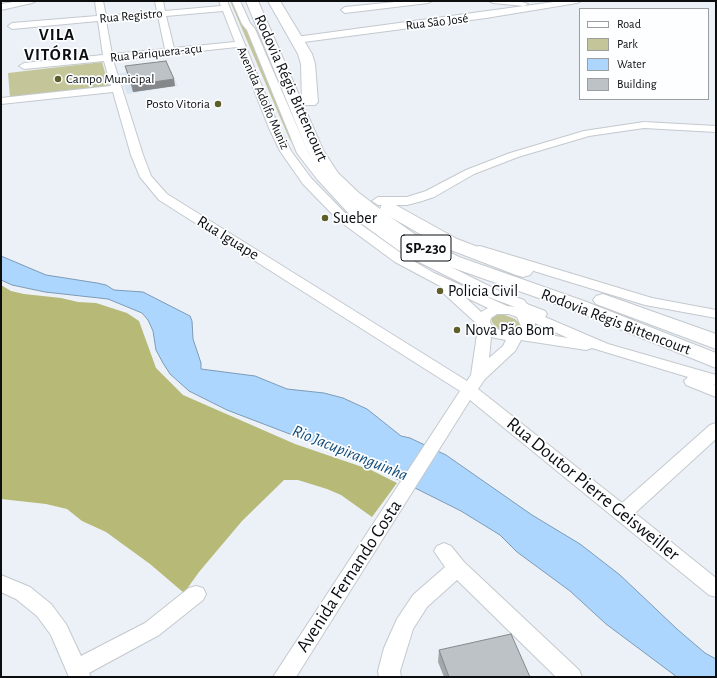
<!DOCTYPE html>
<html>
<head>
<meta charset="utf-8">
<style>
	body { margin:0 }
	#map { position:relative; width:717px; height:678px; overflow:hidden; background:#ecf1f7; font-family:"Alegreya Sans",sans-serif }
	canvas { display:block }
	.frame { position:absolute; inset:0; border:2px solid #0b0d0f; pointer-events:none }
	.legend { position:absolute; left:579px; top:8px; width:130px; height:92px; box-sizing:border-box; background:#fdfeff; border:1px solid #9c9e9f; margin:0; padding:5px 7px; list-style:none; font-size:12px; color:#0b0d0f }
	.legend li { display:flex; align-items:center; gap:8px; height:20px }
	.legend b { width:20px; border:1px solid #9c9e9f }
</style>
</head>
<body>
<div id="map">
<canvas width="717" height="678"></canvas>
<div class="frame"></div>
<ul class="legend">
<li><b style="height:5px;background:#fff"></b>Road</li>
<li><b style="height:11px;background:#c4c69a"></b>Park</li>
<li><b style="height:11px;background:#acd6fd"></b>Water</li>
<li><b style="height:11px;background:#bdc2c7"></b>Building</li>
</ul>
</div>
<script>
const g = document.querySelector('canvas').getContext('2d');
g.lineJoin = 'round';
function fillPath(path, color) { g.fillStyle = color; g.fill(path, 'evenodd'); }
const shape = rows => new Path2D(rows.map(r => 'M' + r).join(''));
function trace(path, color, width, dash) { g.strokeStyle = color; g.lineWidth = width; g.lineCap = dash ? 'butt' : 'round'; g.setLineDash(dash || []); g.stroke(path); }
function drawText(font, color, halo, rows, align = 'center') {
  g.font = font + ' "Alegreya Sans",sans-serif'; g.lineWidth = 3.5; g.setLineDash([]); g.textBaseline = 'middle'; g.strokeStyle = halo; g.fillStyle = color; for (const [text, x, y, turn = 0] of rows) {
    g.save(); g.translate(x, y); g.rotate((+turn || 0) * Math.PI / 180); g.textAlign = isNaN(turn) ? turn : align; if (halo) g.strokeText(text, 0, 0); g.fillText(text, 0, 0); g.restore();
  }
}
const built = shape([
	[169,67,178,86,127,94,119,73]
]);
const green = shape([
	[230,1,234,1,308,166,289,138],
	[102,62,109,86,10,98,8,73],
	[500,313,515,319,519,323,522,330,502,333,497,329,492,322,490,314]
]);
const forest = shape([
	[1,285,11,291,24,294,61,298,78,302,96,303,127,313,139,321,156,368,183,395,295,444,371,470,397,483,372,517,341,495,327,489,298,480,284,480,242,521,199,572,184,593,150,564,106,532,82,521,67,509,46,504,1,499]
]);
const water = shape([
	[1,256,46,275,97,283,106,285,114,290,143,292,190,316,192,321,193,339,201,363,201,369,255,376,287,389,324,393,343,398,367,409,401,436,410,438,446,455,532,515,580,544,620,575,677,629,705,653,716,659,716,677,677,677,606,624,570,591,517,552,500,535,461,511,363,462,227,410,189,391,170,374,163,363,156,350,153,331,148,320,142,313,108,299,45,292,12,285,1,280,1,256]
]);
const minor = shape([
	[19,1,36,1,32,3,1,10,1,4,19,1],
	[95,1,103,1,106,16,157,11,155,1,163,1,165,11,221,6,219,1,227,1,279,128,291,151,311,178,346,214,405,256,434,273,507,306,515,307,491,298,405,255,351,216,317,179,297,153,247,30,242,24,232,1,240,1,250,23,255,29,308,152,325,175,359,210,415,249,501,292,524,300,527,304,545,311,547,314,545,317,608,344,716,375,716,385,713,384,716,386,716,397,686,385,684,381,688,377,592,348,586,350,521,340,515,351,485,379,478,389,622,503,710,425,716,423,716,439,635,513,716,578,716,597,709,595,470,400,296,677,273,677,460,391,159,200,140,177,131,155,113,92,1,104,1,98,111,86,104,61,24,69,19,66,24,63,103,55,98,21,12,29,8,26,12,23,97,16,95,1],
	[223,11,235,42,174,48,166,16,223,11],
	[158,16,165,49,112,54,106,21,158,16],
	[237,47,269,128,280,151,303,184,338,220,395,262,442,287,440,289,442,292,476,323,478,328,471,375,467,381,167,194,151,176,143,155,113,60,237,47],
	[465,297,488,308,481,312,465,297],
	[497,314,509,314,517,317,521,326,513,331,501,331,492,326,490,322,491,318,497,314],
	[535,323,537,324,568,338,531,332,535,326,535,323],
	[491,337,506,340,503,346,489,358,491,337],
	[405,1,432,1,428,3,345,13,341,10,345,7,405,1],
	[489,1,519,1,528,4,524,6,493,3,489,1],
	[561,1,581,1,577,3,486,18,296,43,291,40,296,37,561,1],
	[644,122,716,126,716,132,644,128,589,136,518,157,474,174,434,197,422,201,407,205,378,205,372,201,378,197,407,197,426,191,466,170,510,153,584,131,644,122],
	[480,246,652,298,716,310,716,318,645,305,475,253,473,250,475,247,480,246],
	[444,543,451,546,464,562,579,670,582,677,556,677,457,580,427,607,413,629,400,671,401,677,379,677,378,671,384,648,397,619,413,595,445,567,434,551,437,546,444,543],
	[1,575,30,587,51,604,66,624,81,656,145,623,189,588,196,586,203,588,206,594,203,600,159,635,89,673,91,677,69,677,51,635,37,616,16,599,1,592,1,575]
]);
const highway = shape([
	[246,1,258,1,323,150,338,173,359,193,380,209,382,204,388,203,394,204,457,239,530,267,533,271,530,275,523,277,516,275,443,247,387,215,389,216,419,237,459,257,584,301,716,353,716,368,570,309,445,265,405,245,375,224,347,201,326,180,307,150,246,1],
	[268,1,280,1,312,54,315,64,318,102,315,105,305,105,302,102,301,64,298,54,268,1],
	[603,294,716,334,716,349,596,304,593,300,596,296,603,294]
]);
const wall = shape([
	[125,66,175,86,133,92,127,73],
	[439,650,530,677,444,677,438,662]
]);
const shadedWall = shape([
	[174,79,175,86,133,92,132,85]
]);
const building = shape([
	[166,61,174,79,132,85,125,66,166,61],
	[511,634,530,677,449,677,439,650,511,634]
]);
const markers = [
	[58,79,4,"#5e5e2b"],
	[218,104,4,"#5e5e2b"],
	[325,218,4,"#5e5e2b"],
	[440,291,4,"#5e5e2b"],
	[457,330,4,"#5e5e2b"]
];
const farStreetnames = [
	["Rua Registro",131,16,-5],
	["Rua São José",437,22,-7],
	["Rua Pariquera-açu",156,53,-6],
	["Avenida Adolfo Muniz",263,98,66]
];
const farPoinames = [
	["Campo Municipal",66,79],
	["Posto Vitoria",210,104,"right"]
];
const shields = [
	[426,248,50]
];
const shieldNames = [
	["SP-230",426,248]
];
const streetNames = [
	["Rodovia Régis Bittencourt",291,88,66],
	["Rua Iguape",228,238,32],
	["Rodovia Régis Bittencourt",616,322,21]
];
const poiNames = [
	["Sueber",333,218],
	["Policia Civil",448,291],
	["Nova Pão Bom",465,330]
];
const farDistrictnames = [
	["VILA",57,35],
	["VITÓRIA",57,55]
];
const waterNames = [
	["Rio Jacupiranguinha",350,453,22]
];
const nearStreetnames = [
	["Rua Doutor Pierre Geisweiller",593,489,39],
	["Avenida Fernando Costa",349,576,-57]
];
fillPath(built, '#dae6f1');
fillPath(green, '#c4c69a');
fillPath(forest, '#b7b977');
fillPath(water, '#acd6fd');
trace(water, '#7c9ab6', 1);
trace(minor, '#c3c9ce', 2);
trace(highway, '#c3c9ce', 2);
fillPath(minor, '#fff');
fillPath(highway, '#fff');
fillPath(wall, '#a3a7ab');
fillPath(shadedWall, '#84888b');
fillPath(building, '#bdc2c7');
trace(building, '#84888b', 1);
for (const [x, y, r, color] of markers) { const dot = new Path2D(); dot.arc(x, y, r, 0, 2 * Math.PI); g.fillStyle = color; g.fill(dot); trace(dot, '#fdfeff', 1.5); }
drawText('13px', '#0b0d0f', '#fdfeff', farStreetnames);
drawText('13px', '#0b0d0f', '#fdfeff', farPoinames, 'left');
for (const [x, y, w] of shields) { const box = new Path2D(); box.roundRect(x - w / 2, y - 13, w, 26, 3); g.fillStyle = '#fdfeff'; g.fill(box); trace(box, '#0b0d0f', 1); }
drawText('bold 15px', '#0b0d0f', null, shieldNames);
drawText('16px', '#0b0d0f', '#fdfeff', streetNames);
drawText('16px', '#0b0d0f', '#fdfeff', poiNames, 'left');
g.letterSpacing = '1px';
drawText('bold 17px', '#0b0d0f', '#fdfeff', farDistrictnames);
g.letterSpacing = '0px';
drawText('italic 17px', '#104a76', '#fdfeff', waterNames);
drawText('19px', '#0b0d0f', '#fdfeff', nearStreetnames);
</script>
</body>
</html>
